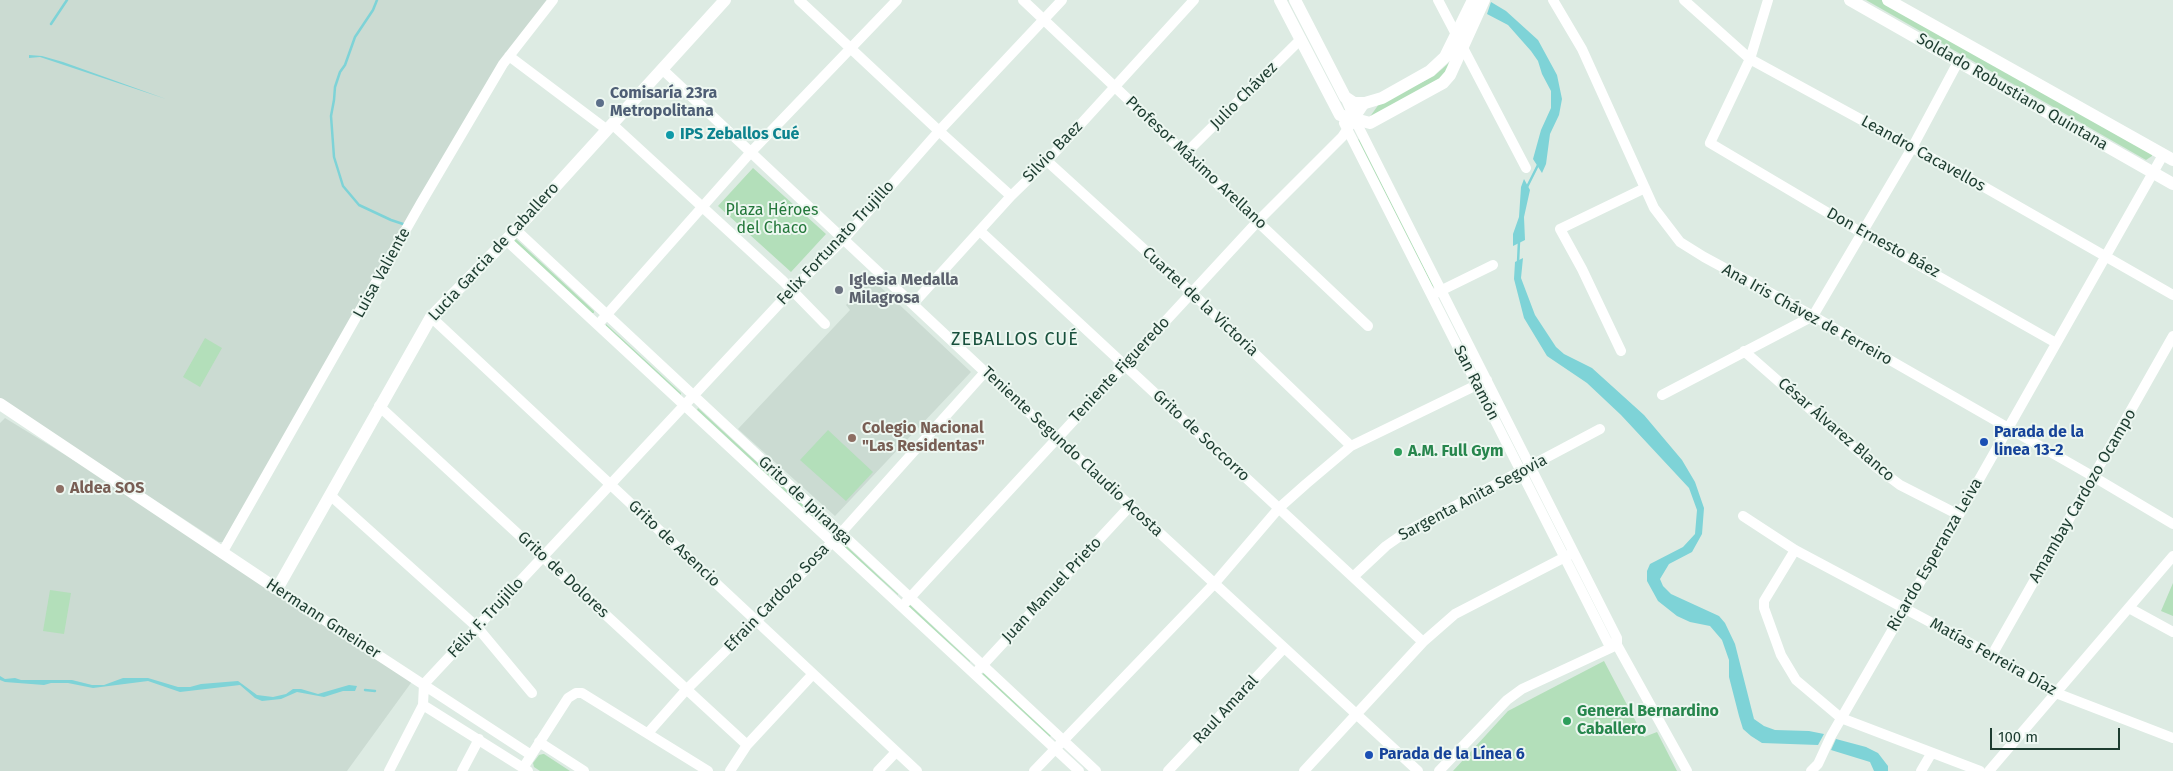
<!DOCTYPE html>
<html>
<head>
<meta charset="utf-8">
<style>
	body { margin:0 }
	#map { position:relative; width:2173px; height:771px; overflow:hidden; background:#ddebe3; font-family:"Fira Sans",sans-serif }
	canvas { display:block }
	.scale { position:absolute; left:1990px; top:728px; width:130px; height:22px; box-sizing:border-box; border:2px solid #1d3c30; border-top:0; padding-left:6px; font-size:15px; line-height:18px; white-space:nowrap; color:#1d3c30; -webkit-text-stroke:4px #edf7f1; paint-order:stroke }
</style>
</head>
<body>
<div id="map">
<canvas width="2173" height="771"></canvas>
<div class="scale">100 m</div>
</div>
<script>
const g = document.querySelector('canvas').getContext('2d');
g.lineJoin = 'round';
function fillPath(path, color) { g.fillStyle = color; g.fill(path, 'evenodd'); }
const shape = rows => new Path2D(rows.map(r => 'M' + r).join(''));
function trace(path, color, width, dash) { g.strokeStyle = color; g.lineWidth = width; g.lineCap = dash ? 'butt' : 'round'; g.setLineDash(dash || []); g.stroke(path); }
function drawText(font, color, halo, rows, align = 'center') {
  g.font = font + ' "Fira Sans",sans-serif'; g.lineWidth = 4; g.setLineDash([]); g.textBaseline = 'middle'; g.strokeStyle = halo; g.fillStyle = color; for (const [text, x, y, turn = 0] of rows) {
    g.save(); g.translate(x, y); g.rotate((+turn || 0) * Math.PI / 180); g.textAlign = isNaN(turn) ? turn : align; if (halo) g.strokeText(text, 0, 0); g.fillText(text, 0, 0); g.restore();
  }
}
const built = shape([
	[0,0,549,0,499,63,223,542,219,542,0,399],
	[872,279,971,372,835,516,738,429,850,310,846,305],
	[5,418,227,554,416,676,347,771,0,771,0,423]
]);
const green = shape([
	[1866,0,1882,0,2152,154,2152,156,2146,160],
	[1450,62,1445,76,1369,118,1379,104,1434,76],
	[1359,139,1434,287,1432,286,1358,140],
	[753,168,826,234,791,272,718,206],
	[516,239,594,311,594,313,592,313,514,241],
	[606,324,681,393,681,395,606,326],
	[205,338,222,348,200,387,183,377],
	[698,408,826,526,825,528,697,410],
	[828,430,873,472,846,501,800,460],
	[840,540,898,594,898,595,838,542],
	[2173,583,2173,616,2161,611],
	[50,590,71,593,64,634,43,631],
	[909,604,970,661,970,662,907,606],
	[1604,661,1644,737,1657,732,1677,771,1453,771,1508,711],
	[984,673,1051,735,1050,737,982,674],
	[543,754,544,754,570,771,540,771,534,767,533,763,539,755]
]);
const water = shape([
	[1491,2,1506,11,1538,40,1557,75,1562,99,1559,115,1550,134,1546,164,1542,173,1533,159,1541,130,1551,108,1551,91,1542,74,1538,61,1531,51,1508,25,1487,14],
	[29,55,42,56,63,62,166,99,40,57,29,58],
	[1524,179,1530,190,1524,217,1525,240,1513,246,1513,234,1519,217,1521,187],
	[1523,258,1521,278,1535,315,1556,347,1564,354,1592,368,1644,415,1682,460,1695,482,1704,508,1702,534,1692,552,1669,564,1660,579,1663,586,1671,594,1719,616,1725,623,1735,644,1754,719,1764,726,1775,730,1809,731,1824,734,1818,745,1762,743,1751,736,1743,729,1739,716,1729,677,1729,660,1722,640,1710,626,1690,622,1677,616,1658,601,1647,581,1647,571,1650,564,1683,547,1695,534,1697,510,1689,488,1621,415,1587,383,1547,356,1524,318,1514,279,1515,262],
	[0,676,5,679,15,678,21,680,72,680,92,685,104,685,123,678,148,678,178,687,190,687,201,684,238,681,257,695,273,697,286,694,293,689,301,689,318,694,349,685,357,686,355,691,343,691,324,697,297,692,281,699,262,701,255,698,240,685,180,692,148,681,93,688,68,683,51,683,44,685,5,682,0,680],
	[1836,739,1866,747,1878,753,1888,766,1888,771,1874,771,1870,762,1831,750]
]);
const stream = shape([
	[377,0,373,10,355,37,345,65,340,72,335,87,334,100,331,116,334,157,343,186,359,205,391,220,403,224],
	[51,24,67,0],
	[1527,187,1538,165],
	[1518,263,1519,241],
	[365,690,375,691]
]);
const minor = shape([
	[799,0,939,131,1011,196],
	[1023,0,1368,326],
	[1438,0,1526,168],
	[1553,0,1582,49,1654,208,1680,242,1704,257,1813,316,2094,477,2173,524],
	[1684,0,1750,59,1979,184,2173,295],
	[1768,0,1750,59,1710,143,1862,233,2056,343],
	[509,56,606,129],
	[662,69,985,372,1418,771],
	[1345,97,1355,120,1617,638,1617,645,1687,771],
	[1344,123,1608,643,1617,645],
	[612,124,783,281,825,324],
	[1186,153,1301,39],
	[1047,161,1191,292,1351,446],
	[516,230,1096,771],
	[980,231,1423,642],
	[506,240,1079,771],
	[1436,293,1493,265],
	[913,304,1011,196,1047,161,1194,0],
	[431,317,917,771],
	[602,320,751,152,897,0],
	[1621,351,1582,269,1560,229,1645,188],
	[1744,351,1876,467,1900,485,1959,515],
	[1662,395,1813,316,1912,148,1958,62],
	[379,406,747,745],
	[330,495,477,627,532,693],
	[1743,516,1795,550,1992,655,2056,693,2173,738],
	[1795,550,1764,601,1764,608,1781,655,1796,680,1841,718,1980,771],
	[222,553,421,203,503,64,553,0],
	[1353,577,1386,546,1406,532,1600,429],
	[277,589,531,755],
	[906,602,1258,221,1342,137,1365,103],
	[2129,608,2173,632],
	[1992,655,2173,336],
	[979,669,1130,506],
	[424,684,792,290,844,239,939,131,1062,0],
	[423,705,528,771],
	[648,733,686,690,757,620,840,534,985,372],
	[539,742,584,771],
	[523,768,568,698,576,693,582,693,708,771],
	[389,771,423,705,424,684],
	[462,771,479,739],
	[730,771,747,745,812,675],
	[878,771,896,752],
	[1034,771,1214,584,1279,508,1306,484,1351,446,1487,380],
	[1168,771,1284,648],
	[1304,771,1423,642,1455,614,1569,555],
	[1439,771,1507,700,1522,689,1617,645],
	[1811,771,1818,764,1831,736,1959,515,2163,155],
	[1921,771,1931,754],
	[1989,771,2173,556]
]);
const tertiary = shape([
	[1280,0,1340,115,1370,123,1443,83,1450,75,1484,0],
	[1295,0,1345,97,1354,103,1365,103,1382,98,1430,71,1445,57,1473,0],
	[1850,0,2173,184],
	[1888,0,2173,160],
	[0,404,277,589,431,317,516,230,725,0]
]);
const markers = [
	[600,103,5,"#5c6f8a"],
	[670,135,5,"#0f9aa8"],
	[839,290,5,"#6b7280"],
	[852,438,5,"#8d6e63"],
	[1984,442,5,"#1a4fb4"],
	[1398,452,5,"#2e9e5b"],
	[60,489,5,"#8d6e63"],
	[1567,721,5,"#2e9e5b"],
	[1369,755,5,"#1a4fb4"]
];
const streetNames = [
	["Soldado Robustiano Quintana",2012,92,30],
	["Julio Chávez",1244,96,-45],
	["Silvio Baez",1053,152,-46],
	["Leandro Cacavellos",1923,154,29],
	["Profesor Máximo Arellano",1196,163,43],
	["Felix Fortunato Trujillo",836,243,-47],
	["Don Ernesto Báez",1883,243,29],
	["Lucia Garcia de Caballero",494,252,-47],
	["Luisa Valiente",382,273,-61],
	["Cuartel de la Victoria",1200,302,43],
	["Ana Iris Chávez de Ferreiro",1807,315,29],
	["Teniente Figueredo",1120,370,-47],
	["San Ramón",1476,383,63],
	["César Álvarez Blanco",1836,430,41],
	["Grito de Soccorro",1201,436,43],
	["Teniente Segundo Claudio Acosta",1072,452,43],
	["Amambay Cardozo Ocampo",2083,496,-60],
	["Sargenta Anita Segovia",1473,498,-28],
	["Grito de Ipiranga",805,501,43],
	["Grito de Asencio",674,544,43],
	["Ricardo Esperanza Leiva",1935,555,-60],
	["Grito de Dolores",563,575,43],
	["Juan Manuel Prieto",1052,590,-47],
	["Efrain Cardozo Sosa",777,598,-46],
	["Félix F. Trujillo",486,618,-47],
	["Hermann Gmeiner",323,619,33],
	["Matías Ferreira Díaz",1993,657,29],
	["Raul Amaral",1226,710,-47]
];
const serviceNames = [
	["Comisaría 23ra",610,94],
	["Metropolitana",610,112]
];
const cultureNames = [
	["IPS Zeballos Cué",680,135]
];
const parkNames = [
	["Plaza Héroes",772,211],
	["del Chaco",772,229]
];
const worshipNames = [
	["Iglesia Medalla",849,281],
	["Milagrosa",849,299]
];
const educationNames = [
	["Colegio Nacional",862,429],
	["\"Las Residentas\"",862,447],
	["Aldea SOS",70,489]
];
const transitNames = [
	["Parada de la",1994,433],
	["linea 13-2",1994,451],
	["Parada de la Línea 6",1379,755]
];
const leisureNames = [
	["A.M. Full Gym",1408,452],
	["General Bernardino",1577,712],
	["Caballero",1577,730]
];
const neighbourhoodNames = [
	["ZEBALLOS CUÉ",1015,340]
];
fillPath(built, '#cbdbd2');
fillPath(green, '#b3dfba');
fillPath(water, '#7ed3d7');
trace(stream, '#7ed3d7', 2.5);
trace(minor, '#fff', 10);
trace(tertiary, '#fff', 12);
for (const [x, y, r, color] of markers) { const dot = new Path2D(); dot.arc(x, y, r, 0, 2 * Math.PI); g.fillStyle = color; g.fill(dot); trace(dot, '#edf7f1', 2); }
drawText('16px', '#1d3c30', '#edf7f1', streetNames);
drawText('bold 16px', '#4e5e75', '#edf7f1', serviceNames, 'left');
drawText('bold 16px', '#0d838f', '#edf7f1', cultureNames, 'left');
drawText('16px', '#23773a', '#edf7f1', parkNames);
drawText('bold 16px', '#5b616d', '#edf7f1', worshipNames, 'left');
drawText('bold 16px', '#785e54', '#edf7f1', educationNames, 'left');
drawText('bold 16px', '#164399', '#edf7f1', transitNames, 'left');
drawText('bold 16px', '#27864d', '#edf7f1', leisureNames, 'left');
g.letterSpacing = '1px';
drawText('18px', '#17503c', '#edf7f1', neighbourhoodNames);
g.letterSpacing = '0px';
</script>
</body>
</html>
